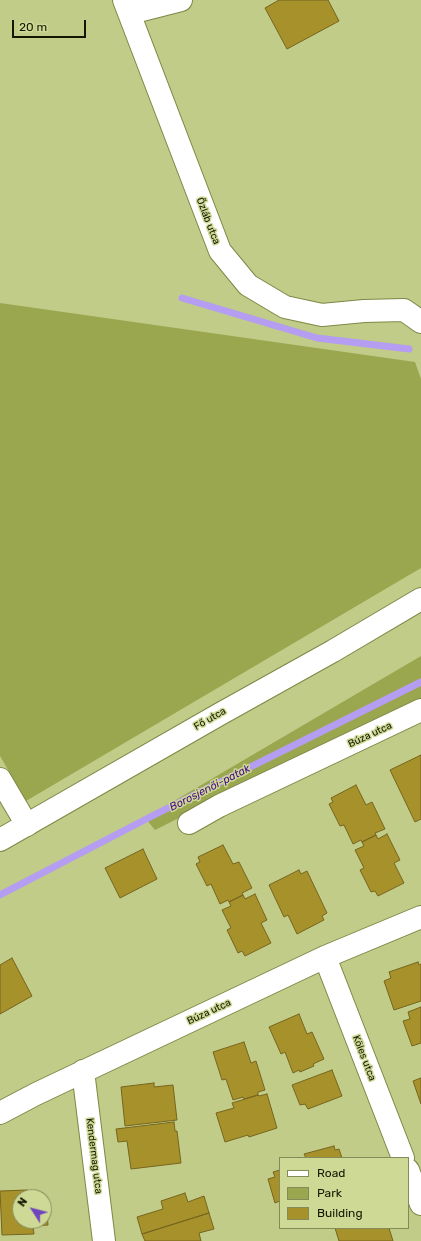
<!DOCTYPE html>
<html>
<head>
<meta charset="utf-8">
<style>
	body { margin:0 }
	#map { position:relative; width:421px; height:1241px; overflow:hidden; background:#c1cc88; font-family:Rubik,sans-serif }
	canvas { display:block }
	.legend { position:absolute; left:279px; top:1157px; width:130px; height:72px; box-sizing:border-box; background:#ced995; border:1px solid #848b59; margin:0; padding:5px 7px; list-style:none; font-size:12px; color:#141700 }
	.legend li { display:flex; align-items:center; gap:8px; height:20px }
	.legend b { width:20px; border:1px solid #848b59 }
	.north { position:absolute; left:12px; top:1189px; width:40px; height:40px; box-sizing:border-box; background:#ced995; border:1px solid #848b59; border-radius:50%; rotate:306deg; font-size:11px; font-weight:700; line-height:16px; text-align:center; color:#141700 }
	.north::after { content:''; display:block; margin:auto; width:14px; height:18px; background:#7145bd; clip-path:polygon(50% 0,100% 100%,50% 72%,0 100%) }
	.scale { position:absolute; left:12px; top:20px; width:74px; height:18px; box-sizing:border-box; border:2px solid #141700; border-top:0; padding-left:5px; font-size:12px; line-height:14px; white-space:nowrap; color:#141700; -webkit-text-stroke:3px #ced995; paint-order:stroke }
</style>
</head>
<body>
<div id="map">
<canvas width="421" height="1241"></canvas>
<ul class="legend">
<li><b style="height:5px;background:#fff"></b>Road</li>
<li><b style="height:11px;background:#9aa74f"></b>Park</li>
<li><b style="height:11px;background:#a7912b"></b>Building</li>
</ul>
<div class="north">N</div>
<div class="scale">20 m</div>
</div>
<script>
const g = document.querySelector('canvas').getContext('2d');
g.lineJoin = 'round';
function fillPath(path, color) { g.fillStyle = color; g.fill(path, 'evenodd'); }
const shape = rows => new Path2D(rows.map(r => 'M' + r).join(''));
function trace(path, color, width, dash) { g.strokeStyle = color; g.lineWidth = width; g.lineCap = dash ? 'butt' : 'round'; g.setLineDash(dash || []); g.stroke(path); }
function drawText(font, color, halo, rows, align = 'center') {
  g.font = font + ' Rubik,sans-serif'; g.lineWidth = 3; g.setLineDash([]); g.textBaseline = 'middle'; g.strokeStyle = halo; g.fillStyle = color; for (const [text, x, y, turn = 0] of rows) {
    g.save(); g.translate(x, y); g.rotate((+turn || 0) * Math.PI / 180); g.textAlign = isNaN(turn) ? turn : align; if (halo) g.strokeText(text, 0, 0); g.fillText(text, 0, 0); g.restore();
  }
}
const green = shape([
	[0,303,415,362,421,379,421,568,26,801,0,756],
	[421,656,421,699,342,736,155,830,145,818]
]);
const stream = shape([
	[182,298,317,338,409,349],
	[0,895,152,816,421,682]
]);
const building = shape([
	[279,0,328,0,339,21,287,49,265,8,279,0],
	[421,755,421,819,415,822,390,770,421,755],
	[356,785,366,805,372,802,385,829,375,833,376,835,362,842,361,840,353,844,344,825,340,826,329,804,333,802,331,798,356,785],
	[387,834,400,860,394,863,404,883,378,896,375,891,371,892,360,870,364,868,355,850,364,846,362,842,376,835,378,839,387,834],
	[223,845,233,864,239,862,252,888,242,893,243,895,229,902,228,900,220,904,211,884,207,886,196,864,200,862,198,857,223,845],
	[143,849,157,879,120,898,105,868,143,849],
	[299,870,301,874,307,871,327,913,322,916,324,920,297,934,288,915,284,917,269,885,299,870],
	[255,894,267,920,261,923,271,943,245,956,242,951,238,953,227,930,231,928,222,910,231,906,229,902,243,895,245,899,255,894],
	[12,958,32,996,0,1014,0,965,12,958],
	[418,962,419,965,421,964,421,1001,394,1010,384,981,391,978,389,972,418,962],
	[421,1007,421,1043,412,1046,403,1021,410,1019,408,1012,421,1007],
	[299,1014,307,1034,312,1032,324,1059,313,1064,314,1066,300,1072,299,1070,293,1073,285,1052,281,1054,269,1027,299,1014],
	[244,1042,251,1063,256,1061,265,1090,258,1092,258,1095,244,1099,243,1097,233,1100,226,1079,222,1080,213,1052,244,1042],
	[332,1070,342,1096,308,1109,305,1104,300,1105,292,1085,332,1070],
	[421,1078,421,1104,413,1081,421,1078],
	[154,1083,154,1087,173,1085,177,1120,125,1126,121,1087,154,1083],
	[267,1094,277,1128,249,1137,248,1135,225,1142,216,1113,234,1108,232,1103,258,1095,259,1096,267,1094],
	[174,1122,175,1131,177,1131,181,1163,131,1169,127,1141,118,1142,116,1129,174,1122],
	[334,1146,335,1150,339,1149,342,1158,306,1158,304,1154,334,1146],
	[280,1170,280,1201,275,1203,268,1179,275,1177,273,1172,280,1170],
	[27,1190,27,1197,20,1197,20,1221,44,1221,44,1203,46,1203,48,1225,33,1226,34,1234,2,1235,0,1191,27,1190],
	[185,1193,188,1202,204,1196,209,1213,142,1234,137,1217,163,1209,161,1201,185,1193],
	[209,1213,214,1229,199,1233,201,1241,145,1241,142,1234,209,1213],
	[335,1228,389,1228,393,1241,339,1241,335,1228]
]);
const minor = shape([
	[124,0,220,251,248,285,285,307,322,315,364,311,404,310,421,322],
	[130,13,181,0],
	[0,779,27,825],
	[189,823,219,806,421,710],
	[325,957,403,1158],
	[83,1071,104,1241],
	[0,1113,36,1094,325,957,421,917],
	[408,1170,421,1204]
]);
const tertiary = shape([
	[0,840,220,714,333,651,421,599]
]);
const streetNames = [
	["Őzláb utca",208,221,69],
	["Fő utca",210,719,-30],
	["Búza utca",370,735,-25],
	["Búza utca",209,1012,-25],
	["Köles utca",364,1058,69],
	["Kendermag utca",94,1156,83]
];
const waterNames = [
	["Borosjenői-patak",210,788,-27]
];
fillPath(green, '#9aa74f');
trace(stream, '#b59ef1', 7);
fillPath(building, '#a7912b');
trace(building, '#75651f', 1);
trace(minor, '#7e8847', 24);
trace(tertiary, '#7e8847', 24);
trace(minor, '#fff', 22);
trace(tertiary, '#fff', 22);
drawText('10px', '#141700', '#ced995', streetNames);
drawText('italic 11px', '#460988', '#ced995', waterNames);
</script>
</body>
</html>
